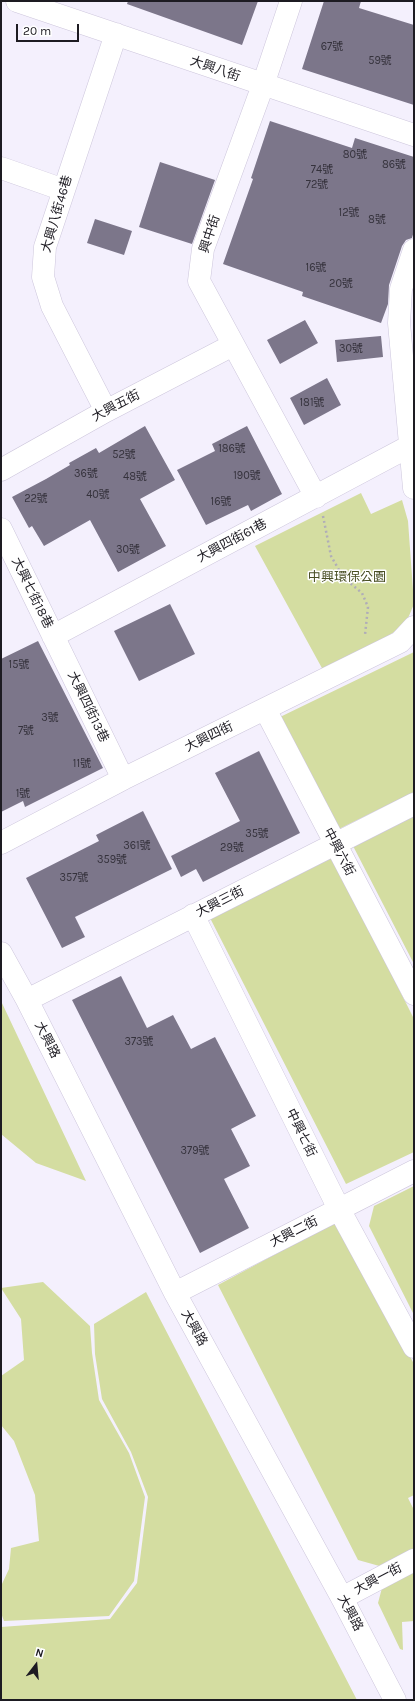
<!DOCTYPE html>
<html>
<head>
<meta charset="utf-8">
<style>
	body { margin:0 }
	#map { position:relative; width:415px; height:1701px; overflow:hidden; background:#f4f0fd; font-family:Karla,sans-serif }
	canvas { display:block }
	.frame { position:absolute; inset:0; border:2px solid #1d1b22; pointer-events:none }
	.north { position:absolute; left:16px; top:1645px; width:40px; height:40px; -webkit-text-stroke:3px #fff; paint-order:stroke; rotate:16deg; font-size:11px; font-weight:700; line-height:16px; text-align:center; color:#1d1b22 }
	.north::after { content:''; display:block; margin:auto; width:14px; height:18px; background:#1d1b22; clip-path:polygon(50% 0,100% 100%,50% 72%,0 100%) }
	.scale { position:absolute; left:16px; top:24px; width:63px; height:18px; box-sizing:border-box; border:2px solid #1d1b22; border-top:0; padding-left:5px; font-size:12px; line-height:14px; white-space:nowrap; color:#1d1b22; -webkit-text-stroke:3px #fff; paint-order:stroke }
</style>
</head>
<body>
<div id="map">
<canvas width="415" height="1701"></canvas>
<div class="frame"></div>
<div class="north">N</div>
<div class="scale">20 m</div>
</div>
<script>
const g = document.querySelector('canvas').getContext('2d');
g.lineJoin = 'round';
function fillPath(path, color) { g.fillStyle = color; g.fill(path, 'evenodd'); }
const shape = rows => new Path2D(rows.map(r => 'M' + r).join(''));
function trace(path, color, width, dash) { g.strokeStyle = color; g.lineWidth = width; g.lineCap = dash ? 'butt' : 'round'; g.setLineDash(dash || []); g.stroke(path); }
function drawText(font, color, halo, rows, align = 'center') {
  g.font = font + ' Karla,"Noto Sans TC",sans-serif'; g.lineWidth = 3; g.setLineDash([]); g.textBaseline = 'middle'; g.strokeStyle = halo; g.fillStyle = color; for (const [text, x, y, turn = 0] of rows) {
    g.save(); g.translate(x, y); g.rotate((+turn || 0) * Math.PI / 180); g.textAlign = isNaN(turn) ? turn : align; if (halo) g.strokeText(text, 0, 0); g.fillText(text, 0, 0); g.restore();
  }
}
const green = shape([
	[361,493,371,514,402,500,408,521,414,604,406,623,386,638,323,670,255,546],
	[414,652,414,792,339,829,278,718],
	[414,813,414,964,352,844],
	[330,851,414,1019,414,1152,346,1184,209,916],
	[1,1001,86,1181,36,1163,1,1134],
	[414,1186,414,1315,369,1226,374,1206],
	[339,1220,414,1364,414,1495,408,1498,414,1510,414,1551,383,1567,358,1560,218,1285],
	[43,1282,90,1326,92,1353,99,1400,129,1453,145,1497,134,1581,109,1616,4,1621,1,1613,1,1586,9,1569,11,1548,39,1541,35,1495,14,1441,1,1425,1,1376,24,1360,21,1319,1,1288],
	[146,1292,357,1700,1,1700,1,1627,110,1619,137,1583,148,1497,131,1452,102,1399,95,1354,94,1324],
	[414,1569,414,1621,402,1622,403,1650,400,1649,378,1603,383,1584]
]);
const building = shape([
	[128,1,258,1,242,45,127,4],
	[324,1,361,1,359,8,414,25,414,105,302,69],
	[270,121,352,148,355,138,414,157,414,231,412,238,406,240,402,246,389,285,388,304,381,323,302,296,303,292,223,264,253,179,251,178],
	[160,162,215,180,192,244,139,227],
	[95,219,132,231,124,255,87,243],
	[305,320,318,343,280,364,267,340],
	[381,336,383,357,337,362,335,340],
	[327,378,341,405,304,425,290,398],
	[145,426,175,480,140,499,166,546,118,572,90,520,44,546,32,526,29,528,12,497,46,479,70,465,69,463,96,448,99,453],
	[247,426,282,494,251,511,248,505,206,525,177,470,215,451,212,444],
	[170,604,195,654,139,681,114,631],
	[38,641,103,768,25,807,23,801,1,812,1,659],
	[259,751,300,833,203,882,196,869,181,877,171,856,240,821,215,773],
	[143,811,172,869,75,917,85,937,62,948,26,878,99,841,96,835],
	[121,976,147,1028,173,1015,191,1049,215,1037,256,1116,231,1129,250,1166,224,1179,249,1228,200,1253,72,1000]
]);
const path = shape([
	[323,516,331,556,343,577,362,593,368,607,365,635]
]);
const minor = shape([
	[17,1,414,135],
	[291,1,263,85,203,249,199,281,316,497],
	[1,168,64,190],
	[414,250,401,289,399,323,414,488],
	[106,411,52,306,43,277,45,247,116,34],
	[1,470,106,411,233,345],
	[1,529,123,779],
	[53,636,410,446],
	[265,709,414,994],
	[1,843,123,779,400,642,414,627],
	[193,915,339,1209,414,1347],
	[1,953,27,1000,175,1293,342,1598,395,1700],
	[27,1000,414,804],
	[175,1293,414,1171],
	[342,1598,414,1560]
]);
const numberNames = [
	["67號",332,47],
	["59號",380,61],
	["80號",355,155],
	["86號",394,165],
	["74號",322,170],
	["72號",317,185],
	["12號",349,213],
	["8號",377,220],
	["16號",316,268],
	["20號",341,284],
	["30號",351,349],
	["181號",312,403],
	["186號",232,449],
	["52號",124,455],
	["36號",86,474],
	["190號",247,476],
	["48號",135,477],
	["40號",98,495],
	["22號",36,499],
	["16號",221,502],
	["30號",128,550],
	["15號",19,665],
	["3號",50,718],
	["7號",26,731],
	["11號",82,764],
	["1號",23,794],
	["35號",257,834],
	["361號",137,846],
	["29號",232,848],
	["359號",112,860],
	["357號",74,878],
	["373號",139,1042],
	["379號",195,1151]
];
const streetNames = [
	["大興八街",215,69,19],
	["大興八街46巷",57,214,-74],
	["興中街",210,234,-72],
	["大興五街",116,406,-28],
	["大興四街61巷",232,541,-28],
	["大興七街18巷",32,593,64],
	["大興四街13巷",88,707,64],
	["大興四街",209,737,-26],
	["中興六街",339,852,62],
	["大興三街",220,902,-27],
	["大興路",47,1040,63],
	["中興七街",301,1133,64],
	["大興二街",294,1232,-27],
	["大興路",194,1328,61],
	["大興一街",378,1579,-28],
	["大興路",350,1613,62]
];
const parkNames = [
	["中興環保公園",347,577]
];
fillPath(green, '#d4dda1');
fillPath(building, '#7c768a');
trace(minor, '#cdc6dc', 23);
trace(path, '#b0adb8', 2.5, [2, 3]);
trace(minor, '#fff', 22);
drawText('11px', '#35323c', null, numberNames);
drawText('13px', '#1d1b22', '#fff', streetNames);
drawText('13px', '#494f24', '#fff', parkNames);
</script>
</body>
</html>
